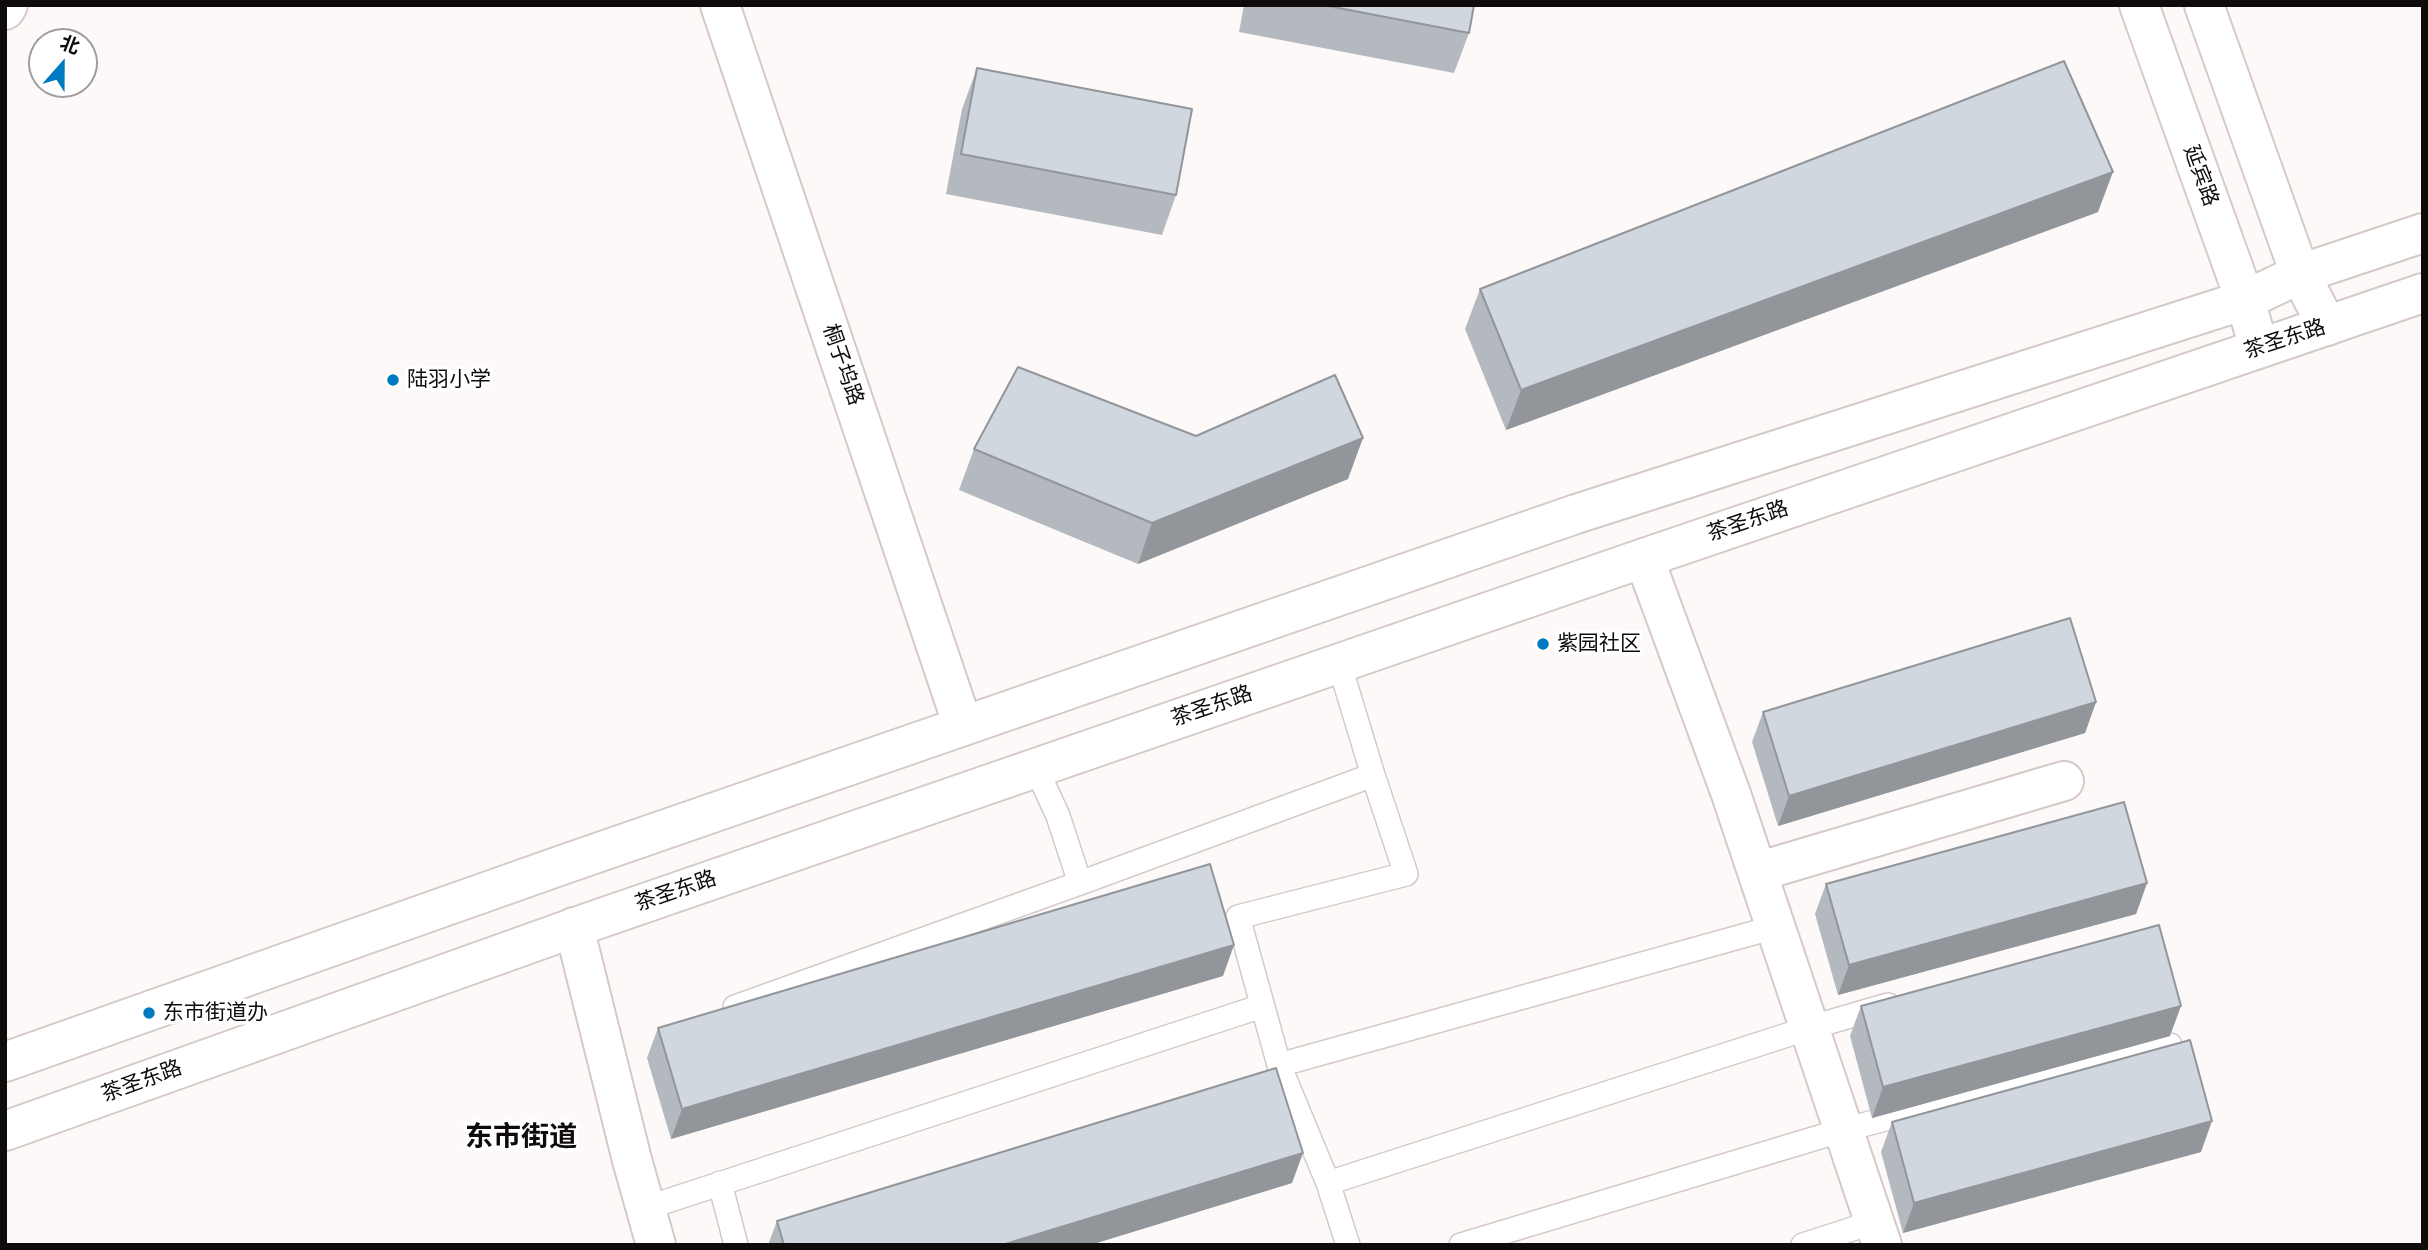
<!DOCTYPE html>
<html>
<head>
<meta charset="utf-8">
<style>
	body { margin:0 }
	#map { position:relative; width:2428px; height:1250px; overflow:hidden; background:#fdf9f8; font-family:"DM Sans","Noto Sans SC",sans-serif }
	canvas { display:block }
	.frame { position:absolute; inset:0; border:7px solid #0f0b0b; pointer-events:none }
	.north { position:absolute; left:28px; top:28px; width:70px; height:70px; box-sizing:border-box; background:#fff; border:2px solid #9f9d9d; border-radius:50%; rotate:21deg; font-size:19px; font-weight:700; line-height:28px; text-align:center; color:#0f0b0b }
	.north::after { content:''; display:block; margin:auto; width:24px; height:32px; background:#0079c3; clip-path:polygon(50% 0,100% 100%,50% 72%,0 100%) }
</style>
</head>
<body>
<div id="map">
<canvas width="2428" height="1250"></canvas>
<div class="frame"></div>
<div class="north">北</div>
</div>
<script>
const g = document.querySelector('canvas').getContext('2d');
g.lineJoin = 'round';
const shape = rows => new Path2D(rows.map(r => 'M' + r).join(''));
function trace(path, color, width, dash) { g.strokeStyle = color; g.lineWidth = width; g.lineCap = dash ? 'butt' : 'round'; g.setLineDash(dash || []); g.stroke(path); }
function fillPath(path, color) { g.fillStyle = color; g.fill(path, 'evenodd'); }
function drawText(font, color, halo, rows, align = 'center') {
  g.font = font + ' "DM Sans","Noto Sans SC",sans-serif'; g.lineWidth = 7; g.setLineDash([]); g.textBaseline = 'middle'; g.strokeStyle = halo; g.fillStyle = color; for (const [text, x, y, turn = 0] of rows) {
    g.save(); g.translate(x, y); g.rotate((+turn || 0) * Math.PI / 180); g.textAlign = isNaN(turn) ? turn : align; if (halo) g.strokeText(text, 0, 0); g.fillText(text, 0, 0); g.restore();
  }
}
const service = shape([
	[1080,883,1373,775,1339,663],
	[735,1007,1080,883,1058,816,1036,768],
	[1279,1065,1775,927],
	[720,1183,736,1245],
	[1328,1183,1809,1028,1888,1005],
	[646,1208,1262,1006],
	[1348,1245,1328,1183,1279,1065,1238,917,1406,874,1373,775],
	[1461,1245,1843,1130,2170,1045],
	[1803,1245,1874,1222]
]);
const minor = shape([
	[1644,558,1731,794,1882,1245],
	[1757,872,2064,781],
	[574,927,632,1160,656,1245]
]);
const tertiary = shape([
	[720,5,963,726],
	[2139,5,2245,300,2259,348],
	[2204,5,2300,274,2327,326],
	[5,10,8,5]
]);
const secondary = shape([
	[5,1062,565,864,1576,514,2245,300,2300,274,2423,233],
	[5,1131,590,922,1644,558,2423,293]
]);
const wall = shape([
	[1244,5,1474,5,1469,33,1454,73,1239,32],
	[977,68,1176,195,1162,235,946,194,962,109],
	[2098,212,1506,430,1465,329,1480,289],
	[1196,436,1348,479,1138,564,959,490,974,449],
	[2096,702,2085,733,1778,826,1752,742,1763,712],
	[2147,883,2136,914,1838,995,1815,914,1826,884],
	[1223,976,671,1139,647,1058,658,1028],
	[1861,1006,2170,1036,1872,1118,1850,1036],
	[1892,1122,2201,1152,1903,1233,1881,1152],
	[1292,1183,1090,1245,768,1245,777,1221]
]);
const shadedWall = shape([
	[2113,172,2098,212,1506,430,1521,390],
	[1363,438,1348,479,1138,564,1152,523],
	[2096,702,2085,733,1778,826,1789,796],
	[2147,883,2136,914,1838,995,1849,965],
	[1234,945,1223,976,671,1139,682,1109],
	[2181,1006,2170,1036,1872,1118,1883,1087],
	[2212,1121,2201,1152,1903,1233,1914,1203],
	[1303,1153,1292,1183,1090,1245,1002,1245]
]);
const building = shape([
	[1323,5,1474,5,1469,33,1323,5],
	[2064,61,2113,172,1521,390,1480,289,2064,61],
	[977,68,1192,109,1176,195,961,154,977,68],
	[1018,367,1196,436,1335,375,1363,438,1152,523,974,449,1018,367],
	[2070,618,2096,702,1789,796,1763,712,2070,618],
	[2124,802,2147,883,1849,965,1826,884,2124,802],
	[1210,864,1234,945,682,1109,658,1028,1210,864],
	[2159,925,2181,1006,1883,1087,1861,1006,2159,925],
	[2190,1040,2212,1121,1914,1203,1892,1122,2190,1040],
	[1276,1068,1303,1153,1002,1245,784,1245,777,1221,1276,1068]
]);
const markers = [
	[393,380,7,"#0079c3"],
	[1543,644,7,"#0079c3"],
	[149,1013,7,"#0079c3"]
];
const streetNames = [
	["延宾路",2200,176,70],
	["茶圣东路",2285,340,-18],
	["桐子坞路",842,365,71],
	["茶圣东路",1748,522,-19],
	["茶圣东路",1212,707,-19],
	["茶圣东路",676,892,-19],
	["茶圣东路",142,1082,-20]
];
const poiNames = [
	["陆羽小学",407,380],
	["紫园社区",1557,644],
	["东市街道办",163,1013]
];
const districtNames = [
	["东市街道",521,1139]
];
trace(service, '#d5cac8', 26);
trace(minor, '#d5cac8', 42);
trace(tertiary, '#d5cac8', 42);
trace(secondary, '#d5cac8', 42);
trace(service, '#fff', 23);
trace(minor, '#fff', 38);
trace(tertiary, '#fff', 38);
trace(secondary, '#fff', 38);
fillPath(wall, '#b3b9bf');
fillPath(shadedWall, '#92969b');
fillPath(building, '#d0d7de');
trace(building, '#92969b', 2);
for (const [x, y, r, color] of markers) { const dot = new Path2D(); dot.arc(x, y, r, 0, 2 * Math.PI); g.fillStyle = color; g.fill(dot); trace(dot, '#fff', 2.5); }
drawText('21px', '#0f0b0b', '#fff', streetNames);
drawText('21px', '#0f0b0b', '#fff', poiNames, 'left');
drawText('bold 28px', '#0f0b0b', '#fff', districtNames);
</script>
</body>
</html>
